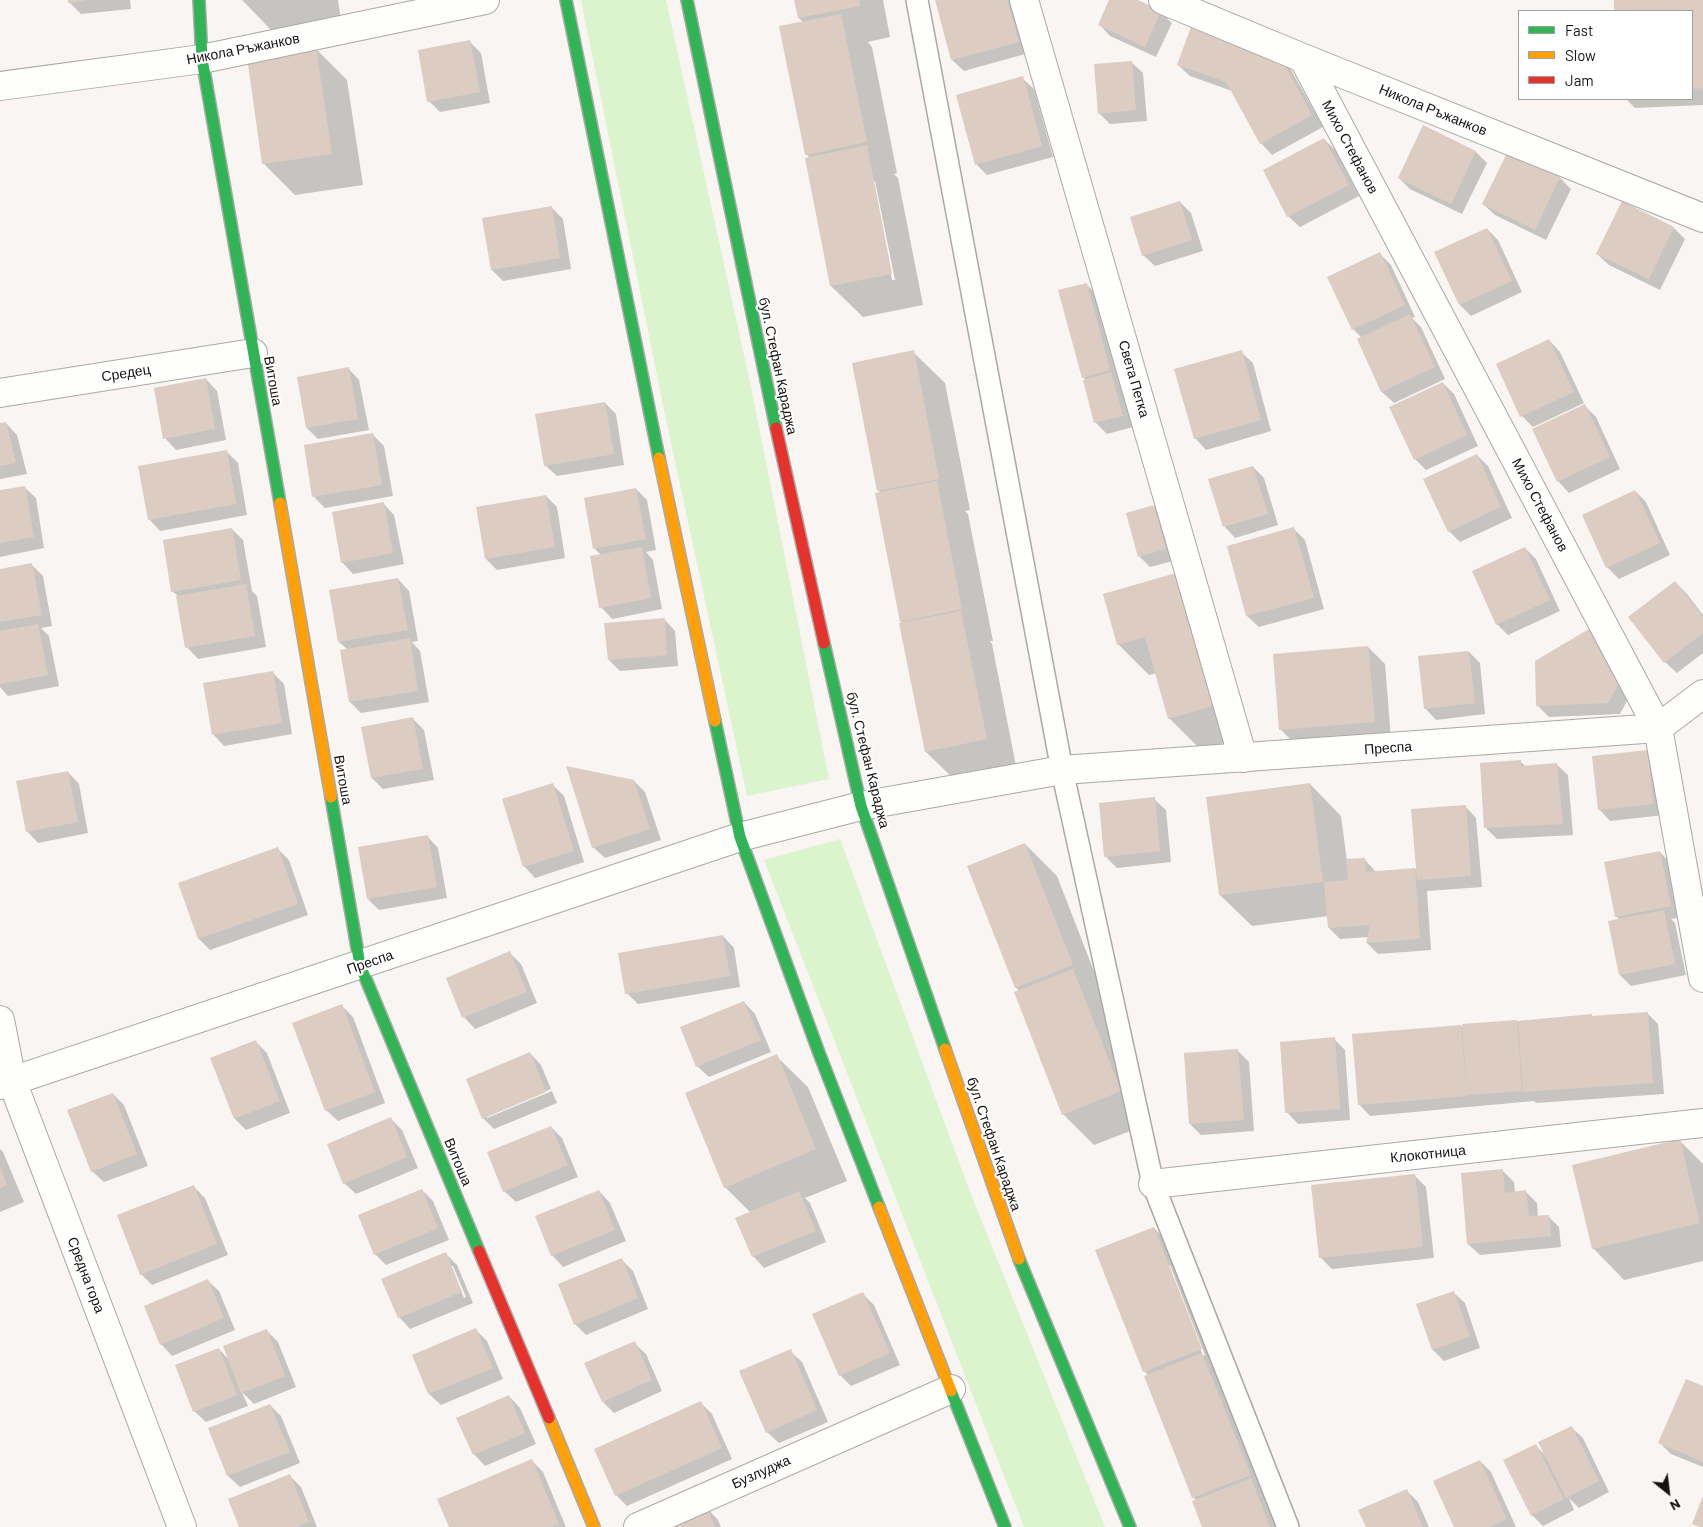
<!DOCTYPE html>
<html>
<head>
<meta charset="utf-8">
<style>
	body { margin:0 }
	#map { position:relative; width:1703px; height:1527px; overflow:hidden; background:#f8f5f2; font-family:Barlow,sans-serif }
	canvas { display:block }
	.legend { position:absolute; left:1518px; top:10px; width:175px; height:90px; box-sizing:border-box; background:#fff; border:1px solid #a1a1a0; margin:0; padding:6px 9px; list-style:none; font-size:15px; color:#151311 }
	.legend li { display:flex; align-items:center; gap:10px; height:25px }
	.legend b { width:25px; border:1px solid #a1a1a0 }
	.north { position:absolute; left:1643px; top:1467px; width:50px; height:50px; -webkit-text-stroke:4px #fff; paint-order:stroke; rotate:151deg; font-size:14px; font-weight:700; line-height:20px; text-align:center; color:#151311 }
	.north::after { content:''; display:block; margin:auto; width:18px; height:22px; background:#151311; clip-path:polygon(50% 0,100% 100%,50% 72%,0 100%) }
</style>
</head>
<body>
<div id="map">
<canvas width="1703" height="1527"></canvas>
<ul class="legend">
<li><b style="height:6px;background:#30b455"></b>Fast</li>
<li><b style="height:6px;background:#ff9f0a"></b>Slow</li>
<li><b style="height:6px;background:#e5322d"></b>Jam</li>
</ul>
<div class="north">N</div>
</div>
<script>
const g = document.querySelector('canvas').getContext('2d');
g.lineJoin = 'round';
function fillPath(path, color) { g.fillStyle = color; g.fill(path, 'evenodd'); }
const shape = rows => new Path2D(rows.map(r => 'M' + r).join(''));
function trace(path, color, width, dash) { g.strokeStyle = color; g.lineWidth = width; g.lineCap = dash ? 'butt' : 'round'; g.setLineDash(dash || []); g.stroke(path); }
function drawText(font, color, halo, rows, align = 'center') {
  g.font = font + ' Barlow,sans-serif'; g.lineWidth = 4.5; g.setLineDash([]); g.textBaseline = 'middle'; g.strokeStyle = halo; g.fillStyle = color; for (const [text, x, y, turn = 0] of rows) {
    g.save(); g.translate(x, y); g.rotate((+turn || 0) * Math.PI / 180); g.textAlign = isNaN(turn) ? turn : align; if (halo) g.strokeText(text, 0, 0); g.fillText(text, 0, 0); g.restore();
  }
}
const green = shape([
	[581,0,666,0,751,387,829,779,747,796,664,410],
	[840,839,970,1192,1105,1527,1024,1527,764,860]
]);
const shadow = shape([
	[69,0,130,0,131,9,81,14,69,2],
	[242,0,338,0,341,21,273,32],
	[796,0,883,0,890,37,868,42,872,47,897,173,894,174,898,178,923,305,863,317,831,286,806,159,810,158,806,154,804,23,799,18],
	[873,181,875,181,895,280,892,280],
	[936,0,1015,0,1029,53,964,71,952,60],
	[1110,0,1135,0,1161,12,1172,23,1156,57,1110,36,1099,24],
	[1615,0,1703,0,1703,105,1635,108,1626,99,1692,99,1692,11,1616,11],
	[470,42,481,53,490,103,440,112,429,101],
	[316,49,347,80,363,185,295,195,263,163],
	[1278,56,1290,68,1323,127,1272,155,1261,143,1232,91,1190,76,1178,65],
	[1131,62,1143,73,1147,121,1110,124,1099,113],
	[1022,78,1034,89,1053,157,987,175,976,164],
	[1324,139,1335,150,1359,196,1300,227,1288,216],
	[1476,152,1487,163,1462,214,1410,189,1399,178],
	[1508,153,1560,178,1571,189,1546,240,1495,215,1483,204],
	[1180,202,1191,213,1203,251,1155,266,1143,255],
	[552,208,563,219,571,269,503,281,492,270],
	[1674,228,1685,239,1660,290,1609,265,1597,254],
	[1487,229,1498,240,1522,292,1471,316,1460,305,1436,253],
	[1380,254,1391,265,1415,317,1412,318,1421,327,1445,379,1394,403,1382,392,1358,340,1362,338,1353,329],
	[1086,284,1097,295,1120,381,1119,382,1122,385,1133,427,1107,434,1096,423,1086,380,1083,377],
	[1549,340,1560,352,1584,403,1533,427,1522,416],
	[913,352,945,383,970,510,965,511,968,514,993,641,990,641,992,644,1017,771,958,783,926,752,904,624,901,622,876,494,881,493,879,491,853,364],
	[1241,352,1253,363,1271,431,1206,450,1195,438],
	[348,368,359,380,369,430,318,439,307,428],
	[206,379,217,391,226,440,176,450,165,438],
	[1443,383,1454,394,1478,446,1426,470,1415,459],
	[605,403,616,414,624,465,557,476,545,465],
	[1585,406,1596,417,1620,469,1569,493,1558,481],
	[6,423,17,435,27,474,0,479,0,424],
	[373,435,384,446,393,496,325,508,314,497],
	[226,451,238,463,247,515,160,531,149,519],
	[1477,455,1488,466,1512,518,1460,542,1449,531],
	[1253,467,1264,478,1278,525,1235,538,1224,526],
	[24,487,36,498,44,548,0,557,0,492],
	[636,489,647,500,656,550,646,552,653,560,662,609,612,619,601,607,602,556,594,548],
	[1635,491,1646,502,1670,555,1619,579,1607,567,1584,516],
	[546,496,557,507,565,558,497,570,486,559],
	[383,503,394,515,404,564,353,574,342,562],
	[1154,506,1165,518,1177,560,1150,567,1139,556],
	[232,529,243,540,252,591,257,596,266,647,198,659,187,647,178,596,172,591],
	[1294,529,1305,540,1324,609,1259,627,1247,616],
	[1525,548,1536,559,1560,611,1508,635,1497,624],
	[32,565,43,576,52,626,41,628,49,636,59,686,8,696,0,687,0,570],
	[1176,574,1244,737,1201,750,1169,718,1157,673,1149,675,1118,644],
	[398,579,409,591,418,641,412,642,420,651,429,702,361,713,350,702,348,650,339,642],
	[1675,582,1687,594,1703,615,1703,653,1677,673,1665,662,1630,617],
	[664,619,675,631,678,666,620,671,609,660],
	[1589,631,1601,642,1631,693,1620,714,1549,717,1537,705],
	[1368,647,1385,664,1391,739,1298,747,1281,730],
	[1469,652,1480,663,1485,714,1436,720,1425,708],
	[272,672,284,684,292,734,224,746,213,734],
	[413,719,424,730,434,780,383,789,372,778],
	[1647,752,1659,763,1664,815,1610,821,1599,809],
	[1520,761,1526,767,1556,764,1568,775,1573,835,1497,839,1486,828],
	[68,772,79,784,88,833,38,843,27,831],
	[634,781,645,792,661,840,605,858,593,847],
	[552,784,564,796,584,862,535,878,524,866],
	[1310,784,1341,816,1347,861,1364,859,1376,872,1417,869,1465,806,1476,818,1482,887,1427,891,1431,950,1378,954,1367,943,1369,937,1340,939,1329,928,1328,916,1252,926,1220,895],
	[1154,799,1166,810,1171,862,1117,868,1106,857],
	[427,836,438,848,447,898,379,910,368,899],
	[1025,844,1057,876,1104,997,1100,998,1104,1002,1151,1123,1094,1145,1063,1114,1020,991,1016,988],
	[278,849,289,860,308,915,210,950,199,939,180,884],
	[1660,852,1671,864,1682,917,1671,919,1675,923,1686,975,1631,986,1620,975,1620,920,1616,916],
	[723,936,734,948,740,987,638,1004,627,993],
	[510,953,521,964,537,1003,475,1029,464,1017],
	[744,1002,755,1014,771,1052,709,1077,697,1066],
	[342,1006,353,1017,385,1103,338,1121,326,1110],
	[1647,1013,1658,1024,1664,1094,1536,1103,1534,1101,1370,1116,1359,1104,1461,1026,1464,1029,1464,1025],
	[1334,1039,1345,1050,1350,1120,1298,1124,1287,1112],
	[256,1042,267,1053,290,1113,246,1130,235,1119],
	[1238,1051,1249,1062,1254,1131,1201,1135,1190,1124],
	[530,1053,541,1065,551,1089,487,1115,487,1118,552,1091,557,1103,494,1129,483,1118],
	[776,1056,808,1087,847,1181,805,1198,810,1203,826,1242,764,1268,753,1256,750,1212,725,1187],
	[113,1094,124,1105,148,1166,104,1182,92,1171],
	[391,1119,402,1130,418,1168,356,1194,344,1183],
	[551,1127,562,1138,578,1177,516,1202,504,1191],
	[1680,1141,1703,1164,1703,1261,1624,1280,1593,1248],
	[0,1149,3,1152,24,1202,0,1212],
	[1503,1171,1514,1182,1515,1193,1526,1192,1537,1203,1538,1217,1548,1216,1559,1227,1561,1247,1480,1255,1468,1244,1462,1174],
	[1414,1175,1426,1187,1434,1258,1332,1269,1321,1258],
	[194,1187,205,1198,228,1255,152,1285,141,1274],
	[422,1190,433,1201,449,1240,386,1265,375,1254],
	[599,1191,610,1203,626,1241,563,1267,552,1255],
	[1154,1228,1185,1260,1288,1527,1204,1527,1197,1501,1193,1497,1148,1375,1144,1371],
	[1167,1265,1170,1265,1205,1355,1203,1356],
	[446,1254,457,1265,473,1303,410,1329,399,1317],
	[450,1266,453,1266,466,1297,464,1298],
	[622,1260,633,1271,648,1309,586,1335,575,1324],
	[207,1280,219,1291,235,1330,172,1356,161,1344],
	[1453,1292,1465,1303,1480,1348,1444,1361,1433,1350],
	[863,1294,874,1305,900,1365,851,1386,840,1375],
	[476,1330,487,1341,503,1379,441,1405,429,1394,413,1355],
	[267,1331,278,1342,296,1387,254,1404,242,1392,248,1406,206,1422,194,1411,219,1349,230,1361],
	[634,1343,646,1354,662,1391,614,1413,603,1402],
	[790,1351,802,1362,828,1422,779,1443,767,1432],
	[1703,1388,1703,1467,1671,1454,1659,1442],
	[509,1396,520,1408,536,1444,485,1466,474,1454],
	[701,1403,712,1414,732,1459,627,1506,616,1495],
	[270,1405,281,1416,300,1463,240,1487,228,1476,210,1429],
	[1571,1427,1583,1438,1609,1492,1579,1508,1569,1498,1574,1510,1543,1526,1532,1515,1536,1446,1546,1456],
	[532,1461,543,1472,566,1527,451,1527],
	[1480,1461,1491,1472,1516,1527,1455,1527],
	[290,1476,301,1487,317,1527,240,1527],
	[1407,1491,1418,1502,1429,1527,1367,1527],
	[707,1508,718,1520,721,1527,659,1527]
]);
const building = shape([
	[68,0,83,0,83,1,68,3],
	[794,0,859,0,860,6,798,18],
	[935,0,1007,0,1019,42,951,60],
	[1109,0,1138,0,1161,11,1145,47,1098,25],
	[1614,0,1703,0,1703,88,1692,89,1692,11,1614,11],
	[841,14,867,142,805,155,779,26],
	[1192,24,1279,55,1312,115,1260,144,1226,82,1177,65],
	[470,40,480,92,427,102,418,50],
	[316,48,332,154,262,164,247,57],
	[1132,61,1136,110,1098,114,1094,64],
	[1023,76,1042,146,975,165,956,95],
	[1423,125,1476,151,1451,204,1398,178],
	[1324,138,1349,185,1287,217,1263,170],
	[867,145,892,274,830,286,805,158],
	[1508,151,1560,177,1535,230,1482,204],
	[1180,201,1192,240,1142,256,1130,217],
	[1622,201,1674,227,1649,279,1596,254],
	[552,206,560,258,491,270,482,218],
	[1487,228,1512,281,1459,305,1434,252],
	[1380,252,1405,305,1352,330,1327,277],
	[1087,283,1110,370,1082,378,1058,290],
	[1410,314,1435,367,1381,392,1357,339],
	[1549,339,1574,392,1520,417,1496,364],
	[914,350,939,479,877,491,852,363],
	[1242,350,1261,420,1194,439,1174,369],
	[349,367,358,419,306,428,297,377],
	[1111,372,1123,416,1094,423,1083,380],
	[206,378,215,429,163,439,154,388],
	[1443,382,1467,435,1414,460,1389,407],
	[605,402,614,454,544,466,535,414],
	[1585,404,1610,457,1557,482,1532,429],
	[6,422,16,463,0,466,0,423],
	[373,433,382,485,312,497,304,445],
	[227,450,236,504,148,520,138,466],
	[1477,454,1501,507,1448,532,1423,479],
	[1253,466,1268,514,1223,527,1208,479],
	[937,481,962,609,900,622,875,493],
	[25,486,34,537,0,543,0,490],
	[636,488,646,539,593,549,584,498],
	[1635,490,1660,543,1606,568,1582,515],
	[546,495,555,547,485,559,476,507],
	[384,502,393,553,341,563,332,512],
	[1154,505,1166,549,1138,557,1126,513],
	[1294,527,1314,598,1246,616,1227,546],
	[232,528,241,580,171,592,163,540],
	[642,547,651,598,599,608,590,556],
	[1525,547,1550,600,1496,625,1472,571],
	[32,563,42,615,0,622,0,569],
	[1176,573,1213,706,1168,719,1145,637,1117,645,1103,594],
	[398,578,408,630,338,642,329,590],
	[1675,581,1703,617,1703,633,1664,663,1628,617],
	[246,584,255,636,185,648,176,596],
	[961,611,987,739,925,752,899,623],
	[665,618,667,655,608,660,604,623],
	[38,624,48,675,0,684,0,631],
	[1589,629,1620,681,1608,703,1536,706,1535,661],
	[410,638,418,691,349,702,340,650],
	[1368,646,1375,722,1279,730,1273,654],
	[1469,651,1475,703,1424,709,1418,656],
	[273,671,282,723,212,735,203,683],
	[413,717,423,769,371,778,361,727],
	[1648,750,1653,804,1598,810,1592,756],
	[1521,760,1521,766,1557,763,1563,824,1484,828,1480,763],
	[566,766,634,780,650,829,592,848],
	[68,771,78,822,26,832,16,781],
	[553,783,574,851,523,867,502,799],
	[1310,783,1323,882,1219,895,1206,797],
	[1155,797,1160,851,1104,857,1099,803],
	[1466,805,1471,876,1417,880,1411,809],
	[428,835,437,887,367,899,358,847],
	[1025,843,1073,965,1015,988,967,866],
	[278,847,298,904,198,939,178,883],
	[1660,851,1671,906,1615,917,1604,862],
	[1365,858,1366,872,1415,868,1420,939,1366,943,1370,925,1328,928,1324,882,1348,880,1346,859],
	[1664,910,1675,964,1619,975,1608,921],
	[723,935,730,976,625,994,618,953],
	[510,951,527,992,462,1018,446,978],
	[1073,969,1121,1091,1062,1115,1014,992],
	[744,1001,761,1040,696,1067,680,1027],
	[342,1004,375,1092,325,1111,292,1023],
	[1648,1012,1653,1083,1523,1092,1518,1021,1592,1014,1592,1016],
	[1517,1020,1522,1091,1467,1095,1462,1024],
	[1461,1025,1467,1096,1358,1105,1352,1034],
	[1335,1037,1340,1109,1285,1113,1280,1042],
	[256,1040,280,1101,234,1119,210,1058],
	[1238,1049,1244,1120,1189,1124,1184,1053],
	[530,1052,546,1092,482,1119,466,1079],
	[777,1054,816,1149,724,1188,685,1093],
	[113,1093,137,1154,91,1172,67,1110],
	[391,1117,407,1157,343,1184,327,1144],
	[551,1126,568,1165,503,1192,487,1152],
	[1680,1139,1700,1223,1592,1249,1572,1165],
	[0,1167,7,1185,0,1188],
	[1503,1169,1505,1193,1526,1190,1529,1216,1549,1215,1551,1236,1467,1244,1461,1173],
	[1415,1174,1423,1247,1319,1258,1311,1185],
	[194,1185,217,1244,140,1275,117,1215],
	[422,1189,438,1228,374,1255,358,1215],
	[599,1190,615,1230,551,1256,535,1216],
	[799,1191,816,1231,752,1257,735,1218],
	[1154,1227,1202,1349,1143,1372,1095,1250],
	[446,1252,462,1292,398,1318,381,1279],
	[622,1258,638,1298,574,1325,558,1284],
	[208,1279,224,1318,160,1345,144,1306],
	[1454,1291,1470,1336,1432,1350,1416,1304],
	[863,1292,890,1353,839,1376,812,1314],
	[476,1328,493,1368,428,1394,412,1355],
	[267,1329,285,1376,241,1393,223,1346],
	[635,1341,652,1380,602,1402,584,1363],
	[219,1348,237,1395,193,1412,175,1365],
	[791,1349,817,1410,766,1433,739,1371],
	[1202,1353,1251,1475,1192,1498,1144,1376],
	[1686,1379,1703,1386,1703,1462,1658,1443],
	[509,1395,525,1433,473,1455,456,1418],
	[701,1401,722,1448,615,1496,594,1449],
	[270,1404,290,1452,227,1476,208,1428],
	[1572,1426,1599,1481,1566,1498,1538,1442],
	[1536,1444,1564,1499,1531,1516,1503,1460],
	[532,1459,559,1524,551,1527,449,1527,437,1499],
	[1480,1460,1507,1519,1489,1527,1454,1527,1433,1481],
	[290,1474,309,1522,296,1527,239,1527,228,1499],
	[1251,1478,1270,1527,1202,1527,1192,1501],
	[1407,1489,1423,1527,1366,1527,1358,1510],
	[1703,1496,1703,1527,1700,1527,1692,1524],
	[707,1507,715,1527,656,1527]
]);
const lane = shape([
	[917,0,1062,770,1153,1184,1288,1527]
]);
const street = shape([
	[1024,0,1243,758],
	[1163,0,1303,58,1703,218],
	[1303,58,1658,728,1703,978],
	[0,86,202,59,485,0],
	[0,393,253,353],
	[0,1020,12,1081,182,1527],
	[0,1085,740,837,861,806,1062,770,1658,728,1703,694],
	[1153,1184,1703,1123],
	[638,1527,951,1389]
]);
const fast = shape([
	[199,0,202,59,280,503],
	[566,0,659,458],
	[687,0,776,428],
	[824,643,861,806,945,1049],
	[715,721,740,837,819,1053,879,1207],
	[331,797,360,965,479,1251],
	[1019,1259,1130,1527],
	[951,1391,1005,1527]
]);
const slow = shape([
	[659,458,715,721],
	[280,503,331,797],
	[945,1049,1019,1259],
	[879,1207,951,1391],
	[549,1418,594,1527]
]);
const jam = shape([
	[776,428,824,643],
	[479,1251,549,1418]
]);
const streetNames = [
	["Никола Ръжанков",243,49,-11],
	["Никола Ръжанков",1433,110,22],
	["Михо Стефанов",1350,147,62],
	["бул. Стефан Караджа",778,366,78],
	["Средец",126,373,-9],
	["Света Петка",1134,379,74],
	["Витоша",273,381,80],
	["Михо Стефанов",1540,505,62],
	["Преспа",1388,748,-4],
	["бул. Стефан Караджа",868,760,76],
	["Витоша",343,780,80],
	["Преспа",370,962,-19],
	["бул. Стефан Караджа",994,1144,71],
	["Клокотница",1428,1154,-6],
	["Витоша",458,1162,67],
	["Средна гора",86,1275,69],
	["Бузлуджа",761,1472,-24]
];
fillPath(green, '#dcf4cd');
fillPath(shadow, '#0003');
fillPath(building, '#dcccc2');
trace(lane, '#aaa9a6', 24);
trace(street, '#aaa9a6', 30);
trace(fast, '#aaa9a6', 14);
trace(slow, '#aaa9a6', 14);
trace(jam, '#aaa9a6', 14);
trace(lane, '#fefefd', 21);
trace(street, '#fefefd', 28);
trace(fast, '#30b455', 11);
trace(slow, '#ff9f0a', 11);
trace(jam, '#e5322d', 11);
drawText('14px', '#151311', '#fff', streetNames);
</script>
</body>
</html>
